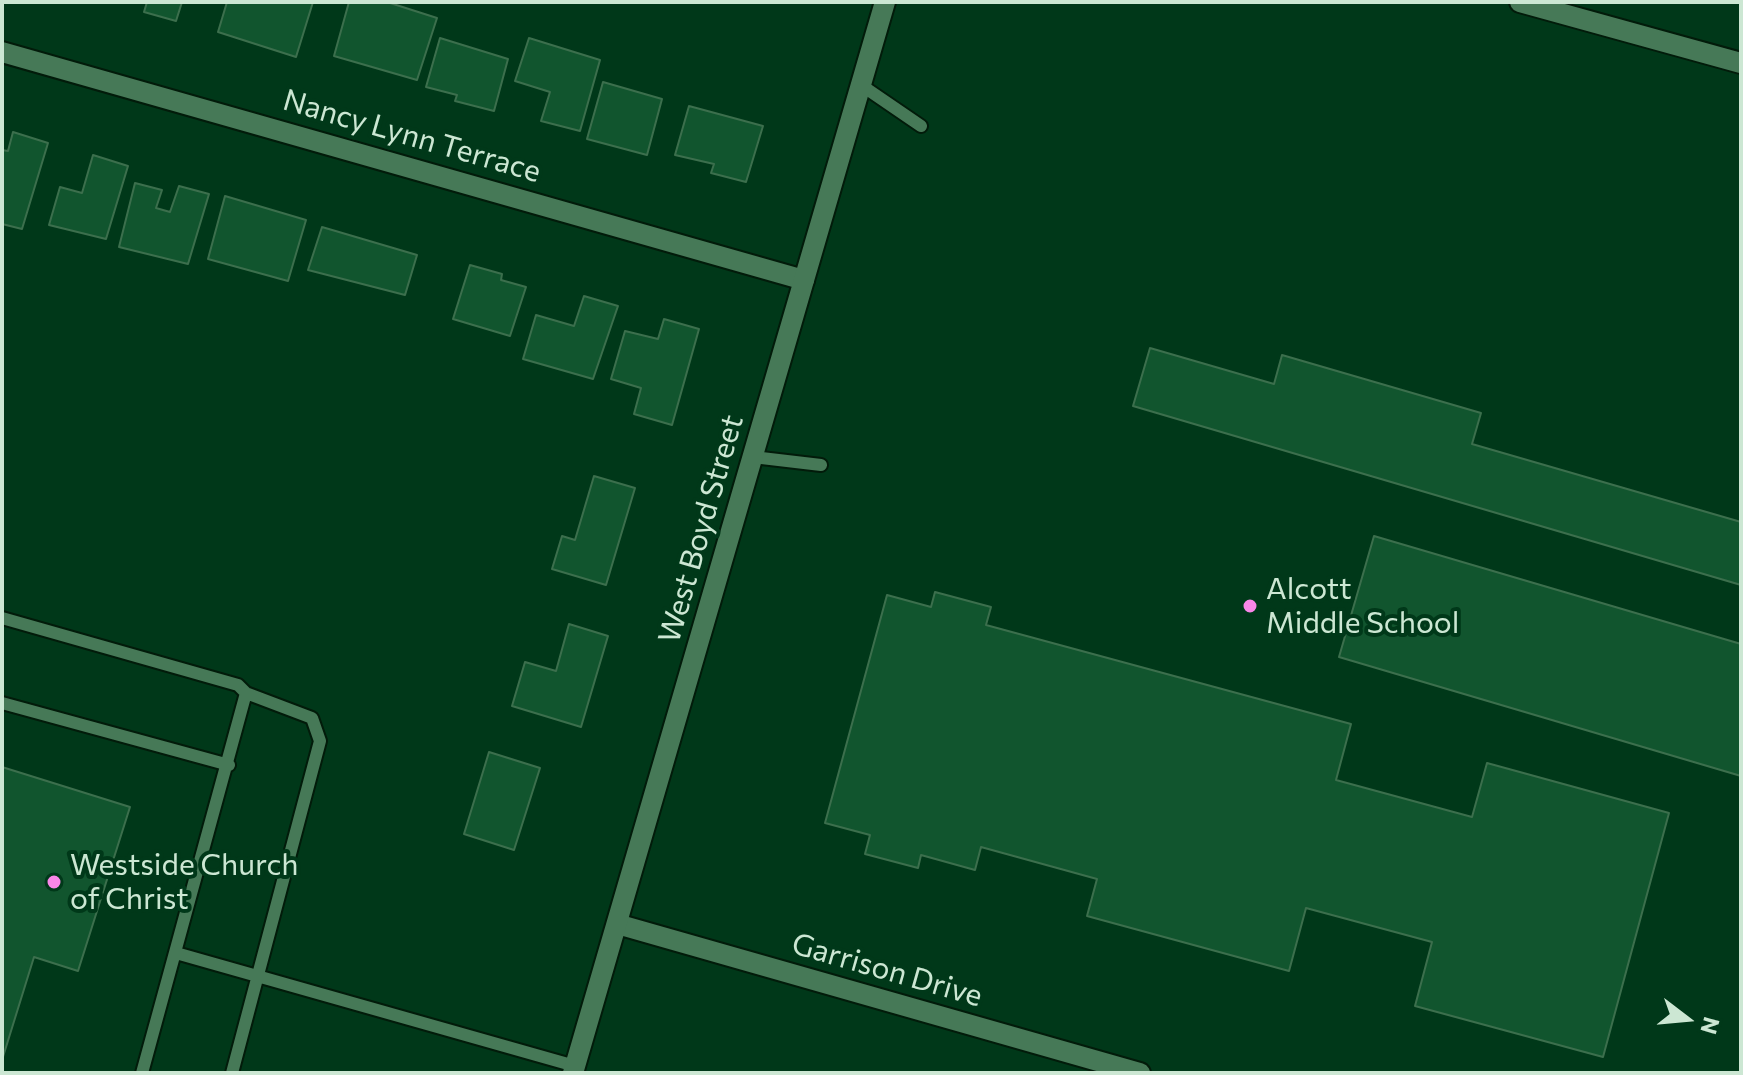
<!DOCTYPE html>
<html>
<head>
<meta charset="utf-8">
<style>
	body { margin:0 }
	#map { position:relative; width:1743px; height:1075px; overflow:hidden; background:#003819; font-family:Commissioner,sans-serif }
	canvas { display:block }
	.frame { position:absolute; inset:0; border:4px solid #cce7d3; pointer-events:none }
	.north { position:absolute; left:1647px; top:979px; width:80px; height:80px; -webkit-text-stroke:6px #003819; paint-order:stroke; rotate:106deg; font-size:22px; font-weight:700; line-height:32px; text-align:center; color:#cce7d3 }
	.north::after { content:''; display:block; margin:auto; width:28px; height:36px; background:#cce7d3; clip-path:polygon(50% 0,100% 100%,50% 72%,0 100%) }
</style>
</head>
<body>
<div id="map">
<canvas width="1743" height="1075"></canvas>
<div class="frame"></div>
<div class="north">N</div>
</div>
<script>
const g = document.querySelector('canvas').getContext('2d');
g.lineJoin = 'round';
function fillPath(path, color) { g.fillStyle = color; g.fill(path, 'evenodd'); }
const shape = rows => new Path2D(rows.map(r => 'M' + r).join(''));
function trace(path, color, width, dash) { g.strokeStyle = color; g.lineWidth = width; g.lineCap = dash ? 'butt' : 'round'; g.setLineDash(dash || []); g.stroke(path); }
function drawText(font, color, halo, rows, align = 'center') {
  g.font = font + ' Commissioner,sans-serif'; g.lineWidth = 8; g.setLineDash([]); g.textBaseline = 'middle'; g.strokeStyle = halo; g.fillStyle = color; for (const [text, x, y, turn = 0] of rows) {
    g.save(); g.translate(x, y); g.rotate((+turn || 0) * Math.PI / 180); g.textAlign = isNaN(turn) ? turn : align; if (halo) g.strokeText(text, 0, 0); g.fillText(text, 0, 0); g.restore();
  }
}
const building = shape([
	[147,2,182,2,176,21,144,12,147,2],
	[227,2,313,2,296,57,218,32,227,2],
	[349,2,387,2,437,18,417,80,334,56,349,2],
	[440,38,508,59,494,111,455,101,457,95,426,87,440,38],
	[529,38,600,60,580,131,541,121,550,92,515,81,529,38],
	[603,82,662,99,647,155,587,139,603,82],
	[689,106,763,126,746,182,711,173,714,164,675,155,689,106],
	[13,132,48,143,22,229,2,224,2,150,8,151,13,132],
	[93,155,128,166,106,239,49,225,60,187,82,193,93,155],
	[135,183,162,190,156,208,170,212,179,186,209,194,188,264,119,247,135,183],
	[225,196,306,220,288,281,208,259,225,196],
	[322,227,417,255,405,295,308,270,322,227],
	[470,265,502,274,501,280,526,287,510,336,453,319,470,265],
	[584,296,618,306,593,379,523,359,536,315,574,326,584,296],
	[664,319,699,329,672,425,634,414,641,388,611,379,625,331,658,339,664,319],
	[1150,348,1274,384,1282,355,1481,413,1472,444,1741,522,1741,585,1133,406,1150,348],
	[594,476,635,488,606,585,552,569,562,536,575,540,594,476],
	[1374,536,1741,644,1741,776,1339,657,1374,536],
	[935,592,991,607,986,625,1351,724,1336,780,1472,817,1487,763,1669,813,1603,1057,1415,1006,1432,942,1306,908,1289,971,1087,916,1097,879,981,847,975,870,921,855,918,868,865,854,870,835,825,823,887,595,931,607,935,592],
	[569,624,608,636,581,727,512,706,525,662,556,671,569,624],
	[489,752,540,768,514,850,464,834,489,752],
	[2,767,130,807,78,971,34,957,2,1060,2,767]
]);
const lane = shape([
	[861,85,921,126],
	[753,457,821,465],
	[2,618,238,685,246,693,312,718,320,741,232,1073],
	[2,703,229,765],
	[176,953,575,1066],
	[142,1073,246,693]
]);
const street = shape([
	[1520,2,1741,63],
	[2,52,804,280],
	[617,924,1140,1073]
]);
const secondary = shape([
	[573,1073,885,2]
]);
const markers = [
	[1250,606,8,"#f987e8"],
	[54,882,8,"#f987e8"]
];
const streetNames = [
	["Nancy Lynn Terrace",412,136,16],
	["West Boyd Street",701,529,-74],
	["Garrison Drive",887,970,16]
];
const poiNames = [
	["Alcott",1266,589],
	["Middle School",1266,623],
	["Westside Church",70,865],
	["of Christ",70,899]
];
fillPath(building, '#11552e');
trace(building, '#3c6f4d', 2);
trace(lane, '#021b0a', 16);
trace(street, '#021b0a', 24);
trace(secondary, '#021b0a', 24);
trace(lane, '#467957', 12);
trace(street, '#467957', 20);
trace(secondary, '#467957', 20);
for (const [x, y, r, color] of markers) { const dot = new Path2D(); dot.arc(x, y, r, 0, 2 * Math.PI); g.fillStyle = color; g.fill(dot); trace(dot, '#003819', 3); }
drawText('30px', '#cce7d3', '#003819', streetNames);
drawText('30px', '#cce7d3', '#003819', poiNames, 'left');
</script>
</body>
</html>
